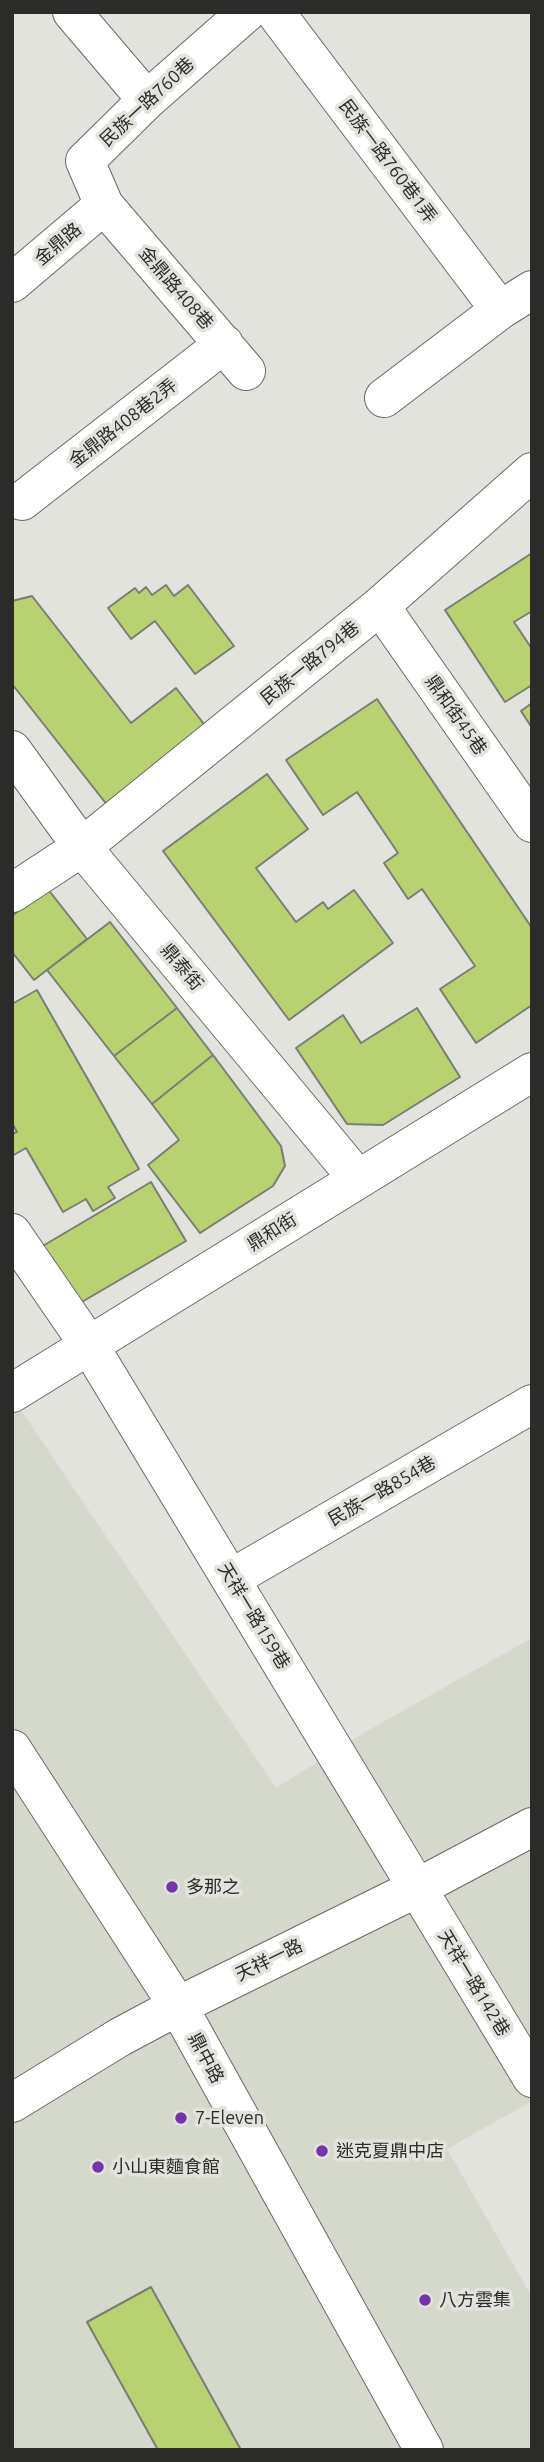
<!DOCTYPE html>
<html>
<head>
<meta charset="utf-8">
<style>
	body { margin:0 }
	#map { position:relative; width:544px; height:2462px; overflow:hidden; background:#e1e3dc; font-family:Ubuntu,sans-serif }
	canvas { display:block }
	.frame { position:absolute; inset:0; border:14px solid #2b2c29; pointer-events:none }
</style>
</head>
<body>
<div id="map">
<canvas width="544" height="2462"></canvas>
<div class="frame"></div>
</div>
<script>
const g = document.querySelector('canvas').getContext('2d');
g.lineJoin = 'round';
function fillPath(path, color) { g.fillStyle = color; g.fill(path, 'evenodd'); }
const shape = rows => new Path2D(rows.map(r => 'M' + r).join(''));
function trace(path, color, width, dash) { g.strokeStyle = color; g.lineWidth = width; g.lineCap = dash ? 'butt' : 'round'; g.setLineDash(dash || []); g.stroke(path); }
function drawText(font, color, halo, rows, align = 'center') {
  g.font = font + ' Ubuntu,"Noto Sans TC",sans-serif'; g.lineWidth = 7; g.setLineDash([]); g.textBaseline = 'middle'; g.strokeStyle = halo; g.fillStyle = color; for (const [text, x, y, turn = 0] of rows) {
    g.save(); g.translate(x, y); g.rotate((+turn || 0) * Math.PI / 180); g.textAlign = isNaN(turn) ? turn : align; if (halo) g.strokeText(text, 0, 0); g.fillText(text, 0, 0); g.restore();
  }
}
const built = shape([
	[12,1397,276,1788,360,1735,532,1638,532,2101,447,2149,532,2297,532,2450,12,2450]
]);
const building = shape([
	[532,553,532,611,514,622,532,649,532,685,505,702,445,610,532,553],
	[166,585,174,596,188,585,234,646,195,674,155,621,131,639,108,608,135,588,139,593,146,587,152,595,166,585],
	[32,596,131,723,176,688,207,728,108,806,12,684,12,601,32,596],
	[377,699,532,928,532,1005,476,1043,440,989,475,966,422,889,408,899,384,863,398,853,357,792,323,815,286,760,377,699],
	[532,703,532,728,521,711,532,703],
	[267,774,308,829,256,868,296,922,323,902,328,909,354,890,393,943,289,1020,163,851,267,774],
	[47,888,87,939,34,980,12,952,12,916,47,888],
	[110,922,177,1008,114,1056,47,970,110,922],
	[37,990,139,1169,108,1187,115,1198,93,1211,86,1199,63,1212,26,1148,12,1156,12,1134,17,1132,12,1123,12,1004,37,990],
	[177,1008,213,1055,152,1104,114,1056,177,1008],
	[417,1008,460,1077,383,1125,347,1124,296,1048,343,1015,361,1043,417,1008],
	[213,1055,281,1146,285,1166,273,1186,200,1233,148,1165,179,1140,152,1104,213,1055],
	[151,1182,186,1241,75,1306,41,1247,151,1182],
	[151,2287,241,2450,158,2450,87,2322,151,2287]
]);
const minor = shape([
	[72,12,147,100],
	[275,12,500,310],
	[12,283,104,205],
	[246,371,104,205,85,161,147,100,247,12],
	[384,398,500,310,532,290],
	[22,501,224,344],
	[380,606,532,823],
	[12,750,82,847,358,1179],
	[12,893,82,847,380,606,532,472],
	[12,1233,89,1345,532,2078],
	[12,1393,532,1072],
	[232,1578,532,1404],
	[12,1749,178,2006,424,2450],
	[12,2103,120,2037,178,2006,417,1888,532,1827]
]);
const markers = [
	[172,1887,7,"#7435aa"],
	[181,2118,7,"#7435aa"],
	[322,2151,7,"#7435aa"],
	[98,2167,7,"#7435aa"],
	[425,2300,7,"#7435aa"]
];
const streetNames = [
	["民族一路760巷",147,102,-43],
	["民族一路760巷1弄",388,161,53],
	["金鼎路",58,244,-40],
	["金鼎路408巷",176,288,49],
	["金鼎路408巷2弄",123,423,-38],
	["民族一路794巷",310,663,-39],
	["鼎和街45巷",456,715,55],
	["鼎泰街",182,967,50],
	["鼎和街",272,1232,-32],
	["民族一路854巷",382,1491,-30],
	["天祥一路159巷",254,1616,59],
	["天祥一路",269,1960,-26],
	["天祥一路142巷",474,1983,59],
	["鼎中路",206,2058,62]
];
const poiNames = [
	["多那之",186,1887],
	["7-Eleven",195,2118],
	["迷克夏鼎中店",336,2151],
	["小山東麵食館",112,2167],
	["八方雲集",439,2300]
];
fillPath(built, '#d5d9cc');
fillPath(building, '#b8d171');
trace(building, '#7a7d76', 2);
trace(minor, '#696b65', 40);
trace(minor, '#fff', 38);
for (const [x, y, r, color] of markers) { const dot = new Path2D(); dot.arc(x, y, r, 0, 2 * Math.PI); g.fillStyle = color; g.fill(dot); trace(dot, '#e1e3dc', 2.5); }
drawText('18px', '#2b2c29', '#e1e3dc', streetNames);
drawText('18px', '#2b2c29', '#e1e3dc', poiNames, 'left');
</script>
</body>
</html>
